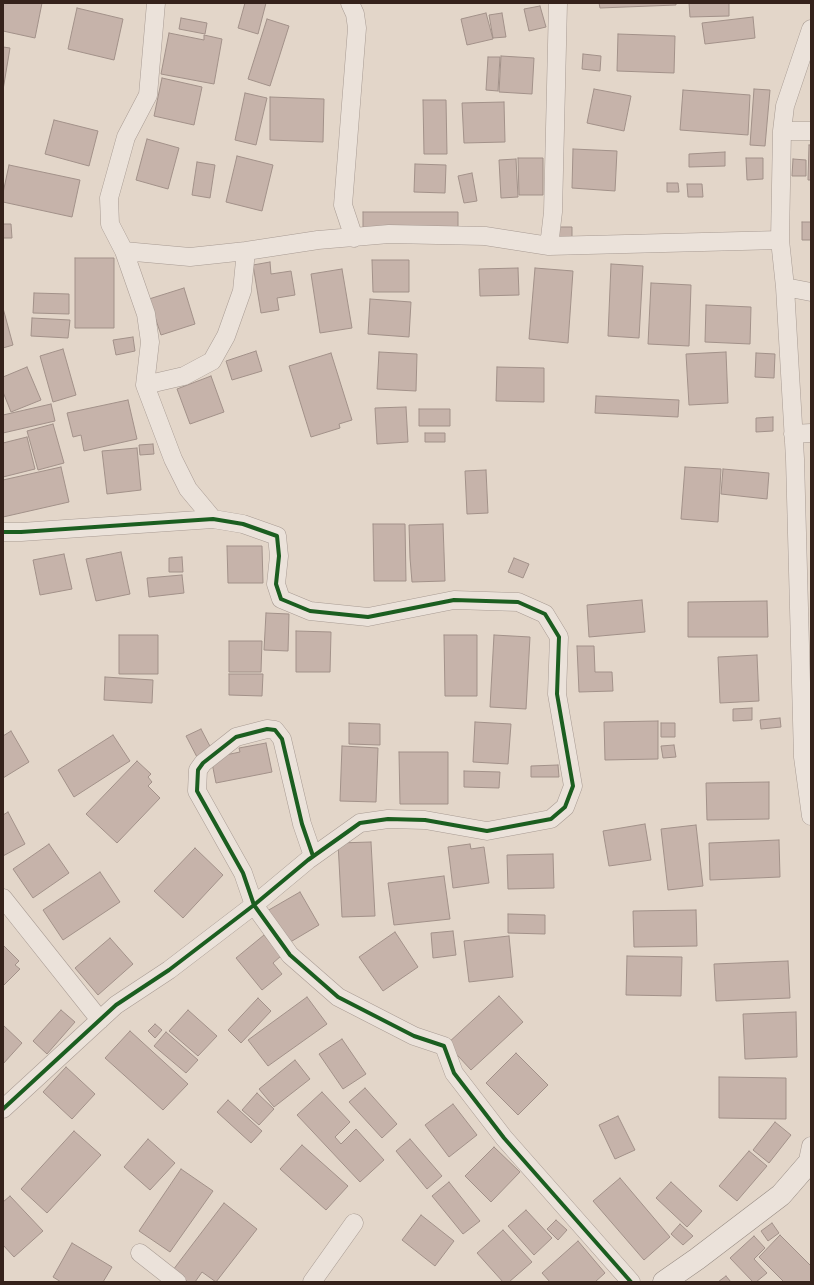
<!DOCTYPE html>
<html>
<head>
<meta charset="utf-8">
<style>
	body { margin:0 }
	#map { position:relative; width:814px; height:1285px; overflow:hidden; background:#e3d6c9; font-family:"PT Serif",serif }
	canvas { display:block }
	.frame { position:absolute; inset:0; border:4px solid #35221b; pointer-events:none }
</style>
</head>
<body>
<div id="map">
<canvas width="814" height="1285"></canvas>
<div class="frame"></div>
</div>
<script>
const g = document.querySelector('canvas').getContext('2d');
g.lineJoin = 'round';
function fillPath(path, color) { g.fillStyle = color; g.fill(path, 'evenodd'); }
const shape = rows => new Path2D(rows.map(r => 'M' + r).join(''));
function trace(path, color, width, dash) { g.strokeStyle = color; g.lineWidth = width; g.lineCap = dash ? 'butt' : 'round'; g.setLineDash(dash || []); g.stroke(path); }
const building = shape([
	[3,3,42,3,35,38,3,31,3,3],
	[245,3,266,3,258,34,238,28,245,3],
	[599,3,676,3,676,5,600,8,599,3],
	[689,3,729,3,729,16,690,17,689,3],
	[540,6,546,27,529,31,524,9,540,6],
	[77,8,123,19,114,60,68,49,77,8],
	[486,13,493,39,467,45,461,19,486,13],
	[502,13,506,37,493,38,489,15,502,13],
	[753,17,755,38,705,44,702,23,753,17],
	[181,18,207,23,205,34,179,29,181,18],
	[267,19,289,26,270,86,248,79,267,19],
	[169,33,204,40,204,35,222,39,214,84,161,74,169,33],
	[618,34,675,36,674,73,617,71,618,34],
	[3,47,10,48,3,90,3,47],
	[583,54,601,56,600,71,582,69,583,54],
	[501,56,534,58,532,94,499,92,501,56],
	[488,57,500,57,498,91,486,90,488,57],
	[162,78,202,87,194,125,154,116,162,78],
	[594,89,631,96,624,131,587,123,594,89],
	[754,89,770,90,765,146,750,145,754,89],
	[683,90,750,95,748,135,680,130,683,90],
	[245,93,267,98,256,145,235,140,245,93],
	[270,97,324,99,323,142,270,140,270,97],
	[423,100,446,100,447,154,424,154,423,100],
	[504,102,505,142,464,143,462,103,504,102],
	[54,120,98,131,89,166,45,154,54,120],
	[147,139,179,148,168,189,136,180,147,139],
	[809,145,811,145,811,180,808,180,809,145],
	[573,149,617,151,615,191,572,188,573,149],
	[725,152,725,166,689,167,689,154,725,152],
	[237,156,273,165,262,211,226,202,237,156],
	[518,158,543,158,543,195,519,195,518,158],
	[746,158,763,158,763,179,747,180,746,158],
	[516,159,518,197,501,198,499,160,516,159],
	[793,159,806,160,806,176,792,176,793,159],
	[197,162,215,165,210,198,192,195,197,162],
	[415,164,446,165,445,193,414,192,415,164],
	[9,165,80,180,72,217,3,202,3,193,9,165],
	[472,173,477,201,464,203,458,176,472,173],
	[667,183,678,183,679,192,667,192,667,183],
	[687,184,702,184,703,197,688,197,687,184],
	[363,212,458,212,458,230,363,230,363,212],
	[802,222,811,222,811,240,802,240,802,222],
	[3,224,11,224,12,238,3,238,3,224],
	[558,227,572,227,572,239,558,240,558,227],
	[75,258,114,258,114,328,75,328,75,258],
	[372,260,409,260,409,292,373,292,372,260],
	[270,262,271,274,291,271,295,295,277,298,279,310,261,313,253,265,270,262],
	[611,264,643,266,639,338,608,336,611,264],
	[518,268,519,295,480,296,479,269,518,268],
	[535,268,573,271,568,343,529,339,535,268],
	[342,269,352,328,320,333,311,274,342,269],
	[651,283,691,285,689,346,648,344,651,283],
	[184,288,195,324,161,335,149,299,184,288],
	[34,293,69,294,69,314,33,313,34,293],
	[370,299,411,302,409,337,368,334,370,299],
	[706,305,751,307,750,344,705,342,706,305],
	[3,308,13,345,3,348,3,308],
	[32,318,70,320,68,338,31,336,32,318],
	[133,337,135,351,116,355,113,340,133,337],
	[63,349,76,395,53,402,40,356,63,349],
	[256,351,262,371,232,380,226,361,256,351],
	[379,352,417,354,416,391,377,389,379,352],
	[726,352,728,403,689,405,686,354,726,352],
	[331,353,352,420,339,424,340,428,311,437,289,366,331,353],
	[756,353,775,354,774,378,755,377,756,353],
	[27,367,41,400,11,412,3,392,3,377,27,367],
	[497,367,544,368,544,402,496,401,497,367],
	[211,376,224,412,190,424,177,389,211,376],
	[596,396,679,400,678,417,595,413,596,396],
	[128,400,137,439,84,451,81,435,73,437,67,413,128,400],
	[51,404,55,421,3,433,3,415,51,404],
	[406,407,408,442,377,444,375,408,406,407],
	[419,409,450,409,450,426,419,426,419,409],
	[773,417,773,431,756,432,756,418,773,417],
	[53,424,64,463,38,470,27,431,53,424],
	[425,433,445,433,445,442,425,442,425,433],
	[27,437,35,469,3,477,3,443,27,437],
	[153,444,154,454,140,455,139,445,153,444],
	[137,448,141,490,107,494,102,451,137,448],
	[61,467,69,502,3,517,3,480,61,467],
	[685,467,721,469,718,522,681,519,685,467],
	[723,469,769,473,767,499,721,494,723,469],
	[486,470,488,513,467,514,465,471,486,470],
	[373,524,405,524,406,581,374,581,373,524],
	[443,524,445,581,412,582,410,558,409,525,443,524],
	[227,546,262,546,263,583,228,583,227,546],
	[121,552,130,594,96,601,86,559,121,552],
	[64,554,72,589,40,595,33,560,64,554],
	[182,557,183,572,169,572,169,558,182,557],
	[514,558,529,564,523,578,508,572,514,558],
	[182,575,184,593,149,597,147,578,182,575],
	[642,600,645,632,589,637,587,605,642,600],
	[767,601,768,637,688,637,688,602,767,601],
	[266,613,289,614,288,651,264,650,266,613],
	[296,631,331,632,330,672,296,672,296,631],
	[119,635,158,635,158,674,119,674,119,635],
	[444,635,477,635,477,696,445,696,444,635],
	[494,635,530,637,526,709,490,707,494,635],
	[229,641,262,641,261,672,229,672,229,641],
	[577,646,594,646,595,672,612,672,613,691,579,692,577,646],
	[757,655,759,701,720,703,718,657,757,655],
	[229,674,263,674,262,696,229,695,229,674],
	[105,677,153,680,152,703,104,700,105,677],
	[752,708,752,720,733,721,733,709,752,708],
	[780,718,781,727,761,729,760,720,780,718],
	[658,721,658,759,605,760,604,722,658,721],
	[475,722,511,724,508,764,473,762,475,722],
	[349,723,380,724,380,745,349,744,349,723],
	[661,723,675,723,675,737,661,737,661,723],
	[201,729,213,752,198,759,186,736,201,729],
	[11,731,29,762,3,778,3,736,11,731],
	[113,735,130,761,74,797,58,770,113,735],
	[266,743,272,772,216,783,211,758,240,752,239,748,266,743],
	[674,745,676,757,663,758,661,746,674,745],
	[342,746,378,748,376,802,340,801,342,746],
	[399,752,448,752,448,804,400,804,399,752],
	[137,761,151,774,148,777,152,782,148,786,160,798,117,843,86,814,137,761],
	[558,765,559,777,531,777,531,766,558,765],
	[464,771,500,772,499,788,464,787,464,771],
	[769,782,769,819,707,820,706,783,769,782],
	[8,812,25,844,3,856,3,815,8,812],
	[645,824,651,860,609,866,603,831,645,824],
	[696,825,703,886,668,890,661,829,696,825],
	[779,840,780,877,710,880,709,843,779,840],
	[371,842,375,916,342,917,338,843,371,842],
	[49,844,69,873,33,898,13,869,49,844],
	[470,844,471,849,484,847,489,883,453,888,448,847,470,844],
	[195,848,223,875,183,918,154,891,195,848],
	[553,854,554,888,508,889,507,855,553,854],
	[100,872,120,902,63,940,43,910,100,872],
	[444,876,450,919,394,925,388,883,444,876],
	[300,892,319,925,287,944,267,911,300,892],
	[696,910,697,946,634,947,633,911,696,910],
	[508,914,545,915,545,934,508,933,508,914],
	[453,931,456,955,433,958,431,933,453,931],
	[395,932,418,967,383,991,359,957,395,932],
	[264,935,281,956,273,963,282,974,262,990,236,958,264,935],
	[509,936,513,977,469,982,464,941,509,936],
	[110,938,133,964,98,995,75,968,110,938],
	[3,945,19,961,15,965,20,969,3,986,3,945],
	[627,956,682,957,681,996,626,995,627,956],
	[788,961,790,998,716,1001,714,964,788,961],
	[499,996,523,1022,471,1070,447,1044,499,996],
	[307,997,327,1024,268,1066,248,1040,307,997],
	[258,998,271,1011,241,1043,228,1030,258,998],
	[61,1010,75,1022,47,1054,33,1041,61,1010],
	[188,1010,217,1036,198,1056,169,1031,188,1010],
	[796,1012,797,1057,745,1059,743,1014,796,1012],
	[155,1024,162,1030,155,1038,148,1031,155,1024],
	[3,1025,22,1043,3,1064,3,1025],
	[130,1031,188,1084,163,1110,105,1058,130,1031],
	[166,1032,198,1060,186,1073,154,1046,166,1032],
	[342,1039,366,1074,343,1089,319,1054,342,1039],
	[516,1053,548,1085,518,1115,486,1083,516,1053],
	[295,1060,310,1079,274,1107,259,1089,295,1060],
	[66,1067,95,1094,72,1119,43,1092,66,1067],
	[719,1077,786,1078,786,1119,719,1118,719,1077],
	[365,1088,397,1124,382,1138,349,1102,365,1088],
	[322,1092,350,1122,335,1137,341,1144,356,1129,384,1160,360,1182,297,1115,322,1092],
	[257,1093,274,1109,259,1125,242,1110,257,1093],
	[228,1100,262,1131,251,1143,217,1112,228,1100],
	[453,1104,477,1135,449,1157,425,1125,453,1104],
	[618,1116,635,1150,615,1159,599,1125,618,1116],
	[775,1122,791,1135,769,1163,753,1150,775,1122],
	[74,1131,101,1155,47,1213,21,1189,74,1131],
	[148,1139,175,1163,150,1190,124,1167,148,1139],
	[410,1139,442,1176,427,1189,396,1151,410,1139],
	[302,1145,348,1186,326,1210,280,1169,302,1145],
	[494,1147,520,1172,491,1202,465,1176,494,1147],
	[749,1151,767,1166,737,1201,719,1186,749,1151],
	[181,1169,213,1191,170,1252,139,1231,181,1169],
	[620,1178,670,1237,644,1260,593,1201,620,1178],
	[449,1182,480,1221,463,1234,432,1196,449,1182],
	[671,1182,702,1211,687,1227,656,1198,671,1182],
	[10,1196,43,1231,14,1257,3,1245,3,1202,10,1196],
	[224,1203,257,1229,216,1282,202,1272,195,1282,188,1282,173,1270,224,1203],
	[526,1210,552,1238,534,1255,508,1226,526,1210],
	[421,1215,454,1241,435,1266,402,1240,421,1215],
	[556,1220,567,1230,558,1240,547,1229,556,1220],
	[772,1223,779,1233,768,1241,761,1231,772,1223],
	[680,1224,693,1236,683,1245,671,1234,680,1224],
	[503,1230,532,1262,509,1282,503,1282,477,1253,503,1230],
	[780,1235,811,1266,811,1282,784,1282,759,1257,780,1235],
	[754,1236,765,1248,754,1259,767,1273,756,1282,753,1282,730,1258,754,1236],
	[578,1241,605,1273,595,1282,550,1282,542,1273,578,1241],
	[72,1243,112,1267,103,1282,61,1282,53,1277,72,1243],
	[726,1276,731,1282,718,1282,726,1276]
]);
const street = shape([
	[156,3,148,95,126,137,109,198,110,224,124,251,146,314,150,342,145,385,173,459,188,489,213,519],
	[350,3,355,14,357,28,343,205,354,238],
	[811,29,785,106,782,131,780,240,785,287,795,459,803,757,811,816],
	[782,131,811,131],
	[549,246,553,212,558,3],
	[124,251,190,257,246,251],
	[785,287,811,292],
	[145,385,184,376,212,361,226,336,242,291,246,251,318,240,389,234,485,236,549,246,780,240],
	[793,434,811,433],
	[3,532,21,532,213,519,243,524,277,536,279,556,276,584,281,599,310,611,368,617,454,600,518,602,545,614,559,637,557,694,573,786,565,807,551,819,487,831,425,820,388,819,360,823,308,860,254,905,169,970,116,1005,3,1109],
	[313,856,302,824,282,739,275,730,267,729,236,737,203,763,198,770,197,791,243,873,254,905,290,955,338,997,414,1036,444,1046,454,1073,504,1138,631,1282],
	[3,898,100,1020],
	[807,1165,811,1146],
	[140,1253,177,1282],
	[312,1282,354,1223]
]);
const secondary = shape([
	[664,1282,697,1259,781,1195,807,1165,811,1165]
]);
const cycleway = shape([
	[3,532,21,532,213,519,243,524,277,536,279,556,276,584,281,599,310,611,368,617,454,600,518,602,545,614,559,637,557,694,573,786,565,807,551,819,487,831,425,820,388,819,360,823,308,860,254,905,169,970,116,1005,3,1109],
	[313,856,302,824,282,739,275,730,267,729,236,737,203,763,198,770,197,791,243,873,254,905,290,955,338,997,414,1036,444,1046,454,1073,504,1138,631,1282]
]);
fillPath(building, '#c6b3aa');
trace(building, '#a29189', 1);
trace(street, '#a89b93', 19);
trace(secondary, '#978b83', 23);
trace(street, '#ebe2da', 18);
trace(secondary, '#ebe2da', 22);
trace(cycleway, '#1b5e20', 4);
</script>
</body>
</html>
